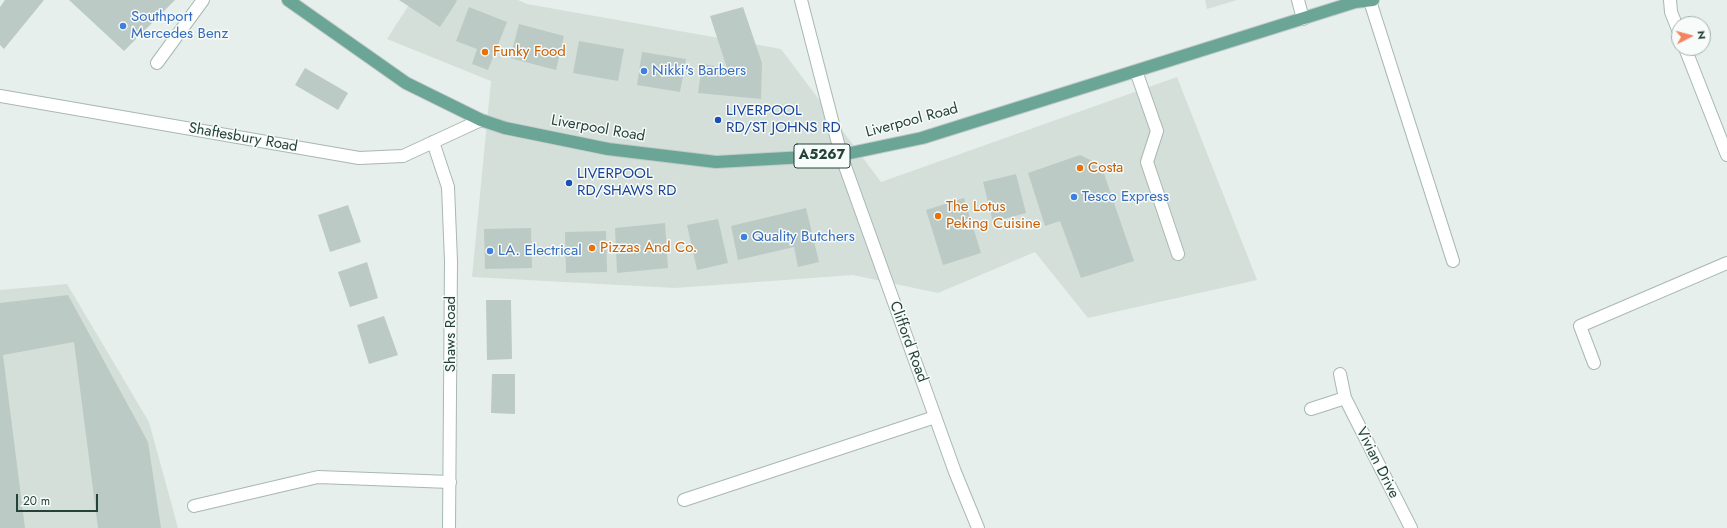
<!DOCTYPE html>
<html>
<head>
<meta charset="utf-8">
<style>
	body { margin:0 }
	#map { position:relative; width:1727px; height:528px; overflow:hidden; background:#e6efeb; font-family:Jost,sans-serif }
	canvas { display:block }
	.north { position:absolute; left:1671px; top:16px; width:40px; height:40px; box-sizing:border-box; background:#f7fbf9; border:1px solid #a3b1ad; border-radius:50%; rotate:84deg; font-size:11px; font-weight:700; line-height:16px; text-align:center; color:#24423a }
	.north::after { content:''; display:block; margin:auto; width:14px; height:18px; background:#f4845f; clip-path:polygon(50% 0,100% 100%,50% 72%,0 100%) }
	.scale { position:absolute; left:16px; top:494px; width:82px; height:18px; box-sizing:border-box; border:2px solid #24423a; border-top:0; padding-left:5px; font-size:12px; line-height:14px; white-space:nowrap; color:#24423a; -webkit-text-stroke:3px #f7fbf9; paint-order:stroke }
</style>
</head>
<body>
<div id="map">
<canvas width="1727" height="528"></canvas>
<div class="north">N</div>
<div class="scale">20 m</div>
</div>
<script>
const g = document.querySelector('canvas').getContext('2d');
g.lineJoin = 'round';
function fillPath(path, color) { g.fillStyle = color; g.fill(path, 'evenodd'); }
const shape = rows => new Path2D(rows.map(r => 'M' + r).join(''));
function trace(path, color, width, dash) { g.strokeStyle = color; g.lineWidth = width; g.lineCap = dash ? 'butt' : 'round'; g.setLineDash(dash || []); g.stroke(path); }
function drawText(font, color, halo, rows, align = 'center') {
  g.font = font + ' Jost,sans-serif'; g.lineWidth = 3; g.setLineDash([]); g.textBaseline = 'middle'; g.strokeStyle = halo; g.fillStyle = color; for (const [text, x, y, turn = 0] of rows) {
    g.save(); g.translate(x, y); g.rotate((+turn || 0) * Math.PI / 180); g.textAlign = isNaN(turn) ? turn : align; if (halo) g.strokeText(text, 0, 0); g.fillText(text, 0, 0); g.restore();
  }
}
const built = shape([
	[412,0,518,0,527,4,781,49,881,182,1177,77,1257,280,1088,318,1035,252,938,293,853,275,675,288,472,277,491,81,387,39],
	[1205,0,1237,0,1207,9],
	[67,284,149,422,178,528,0,528,0,290]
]);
const building = shape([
	[5,0,44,0,4,49,0,45,0,7],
	[69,0,175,0,124,51],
	[399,0,456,0,457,1,440,27],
	[469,7,507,22,488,70,472,64,477,49,456,41],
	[743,7,762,63,761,99,698,93,702,64,727,68,710,16],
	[519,24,564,36,556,70,510,58],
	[579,41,624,49,618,81,573,73],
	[642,52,686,59,680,92,637,85],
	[305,68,348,93,338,110,295,85],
	[1080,155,1101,165,1134,261,1081,278,1060,221,1045,226,1028,173],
	[1016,174,1026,213,993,222,983,182],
	[964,198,981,253,943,265,926,210],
	[348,205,361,242,330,252,318,215],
	[806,208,819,262,798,267,794,247,738,260,731,226],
	[718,219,728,263,697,270,687,225],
	[665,223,668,268,617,273,615,228],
	[531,228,532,268,485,269,484,229],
	[606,231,607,272,566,273,565,232],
	[367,262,378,298,350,307,338,272],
	[68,295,148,442,161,528,98,528,74,342,3,355,25,528,0,528,0,303],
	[486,300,511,300,512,359,487,360],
	[384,316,398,355,369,364,357,325],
	[492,374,515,374,515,414,491,413]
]);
const service = shape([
	[1298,0,1303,19],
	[1370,1,1453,261],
	[157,63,203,0],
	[1136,71,1157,131,1147,162,1178,254],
	[1594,363,1580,326,1727,263],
	[684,500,935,417],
	[194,506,318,477,450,482]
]);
const minor = shape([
	[801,0,841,155,955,472,978,528],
	[1670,0,1671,12,1679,32],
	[1685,48,1727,155],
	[0,96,359,158,403,156,481,120],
	[433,142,448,187,451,261,449,528],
	[1340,374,1345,398,1411,528],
	[1311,409,1345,398]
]);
const primary = shape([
	[288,0,406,83,481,120,505,128,608,149,716,162,841,155,922,138,1355,2,1373,0]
]);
const markers = [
	[123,26,4,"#3f7fe0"],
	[485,52,4,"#e8710a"],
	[644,71,4,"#3f7fe0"],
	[718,120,4,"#1a4fb4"],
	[1080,168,4,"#e8710a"],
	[569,183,4,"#1a4fb4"],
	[1074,197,4,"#3f7fe0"],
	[938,216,4,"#e8710a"],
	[744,237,4,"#3f7fe0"],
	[592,248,4,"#e8710a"],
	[490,251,4,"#3f7fe0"]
];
const shields = [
	[822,156,56]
];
const shieldNames = [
	["A5267",822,156]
];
const shopNames = [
	["Southport",131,17],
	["Mercedes Benz",131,34],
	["Nikki's Barbers",652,71],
	["Tesco Express",1082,197],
	["Quality Butchers",752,237],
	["LA. Electrical",498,251]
];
const foodNames = [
	["Funky Food",493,52],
	["Costa",1088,168],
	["The Lotus",946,207],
	["Peking Cuisine",946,224],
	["Pizzas And Co.",600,248]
];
const transitNames = [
	["LIVERPOOL",726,111],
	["RD/ST JOHNS RD",726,128],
	["LIVERPOOL",577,174],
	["RD/SHAWS RD",577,191]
];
const streetNames = [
	["Liverpool Road",912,121,-15],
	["Liverpool Road",598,129,10],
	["Shaftesbury Road",243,138,10],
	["Shaws Road",451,334,-90],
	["Clifford Road",908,342,70],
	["Vivian Drive",1377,463,63]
];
fillPath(built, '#d4dfda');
fillPath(building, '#bbcac4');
trace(service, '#a8b8b2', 14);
trace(minor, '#a8b8b2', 14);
trace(primary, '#c2cac8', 14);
trace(service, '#fff', 12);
trace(minor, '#fff', 12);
trace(primary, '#6aa596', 12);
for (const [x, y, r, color] of markers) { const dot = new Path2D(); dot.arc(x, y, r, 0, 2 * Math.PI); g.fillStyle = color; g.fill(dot); trace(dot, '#f7fbf9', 1.5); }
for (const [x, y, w] of shields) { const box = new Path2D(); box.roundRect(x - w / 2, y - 12, w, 24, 3); g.fillStyle = '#f7fbf9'; g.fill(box); trace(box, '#24423a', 1); }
drawText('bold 14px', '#24423a', null, shieldNames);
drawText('15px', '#366cbe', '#f7fbf9', shopNames, 'left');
drawText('15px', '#c56008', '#f7fbf9', foodNames, 'left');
drawText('15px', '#164399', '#f7fbf9', transitNames, 'left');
drawText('15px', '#24423a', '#f7fbf9', streetNames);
</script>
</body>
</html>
